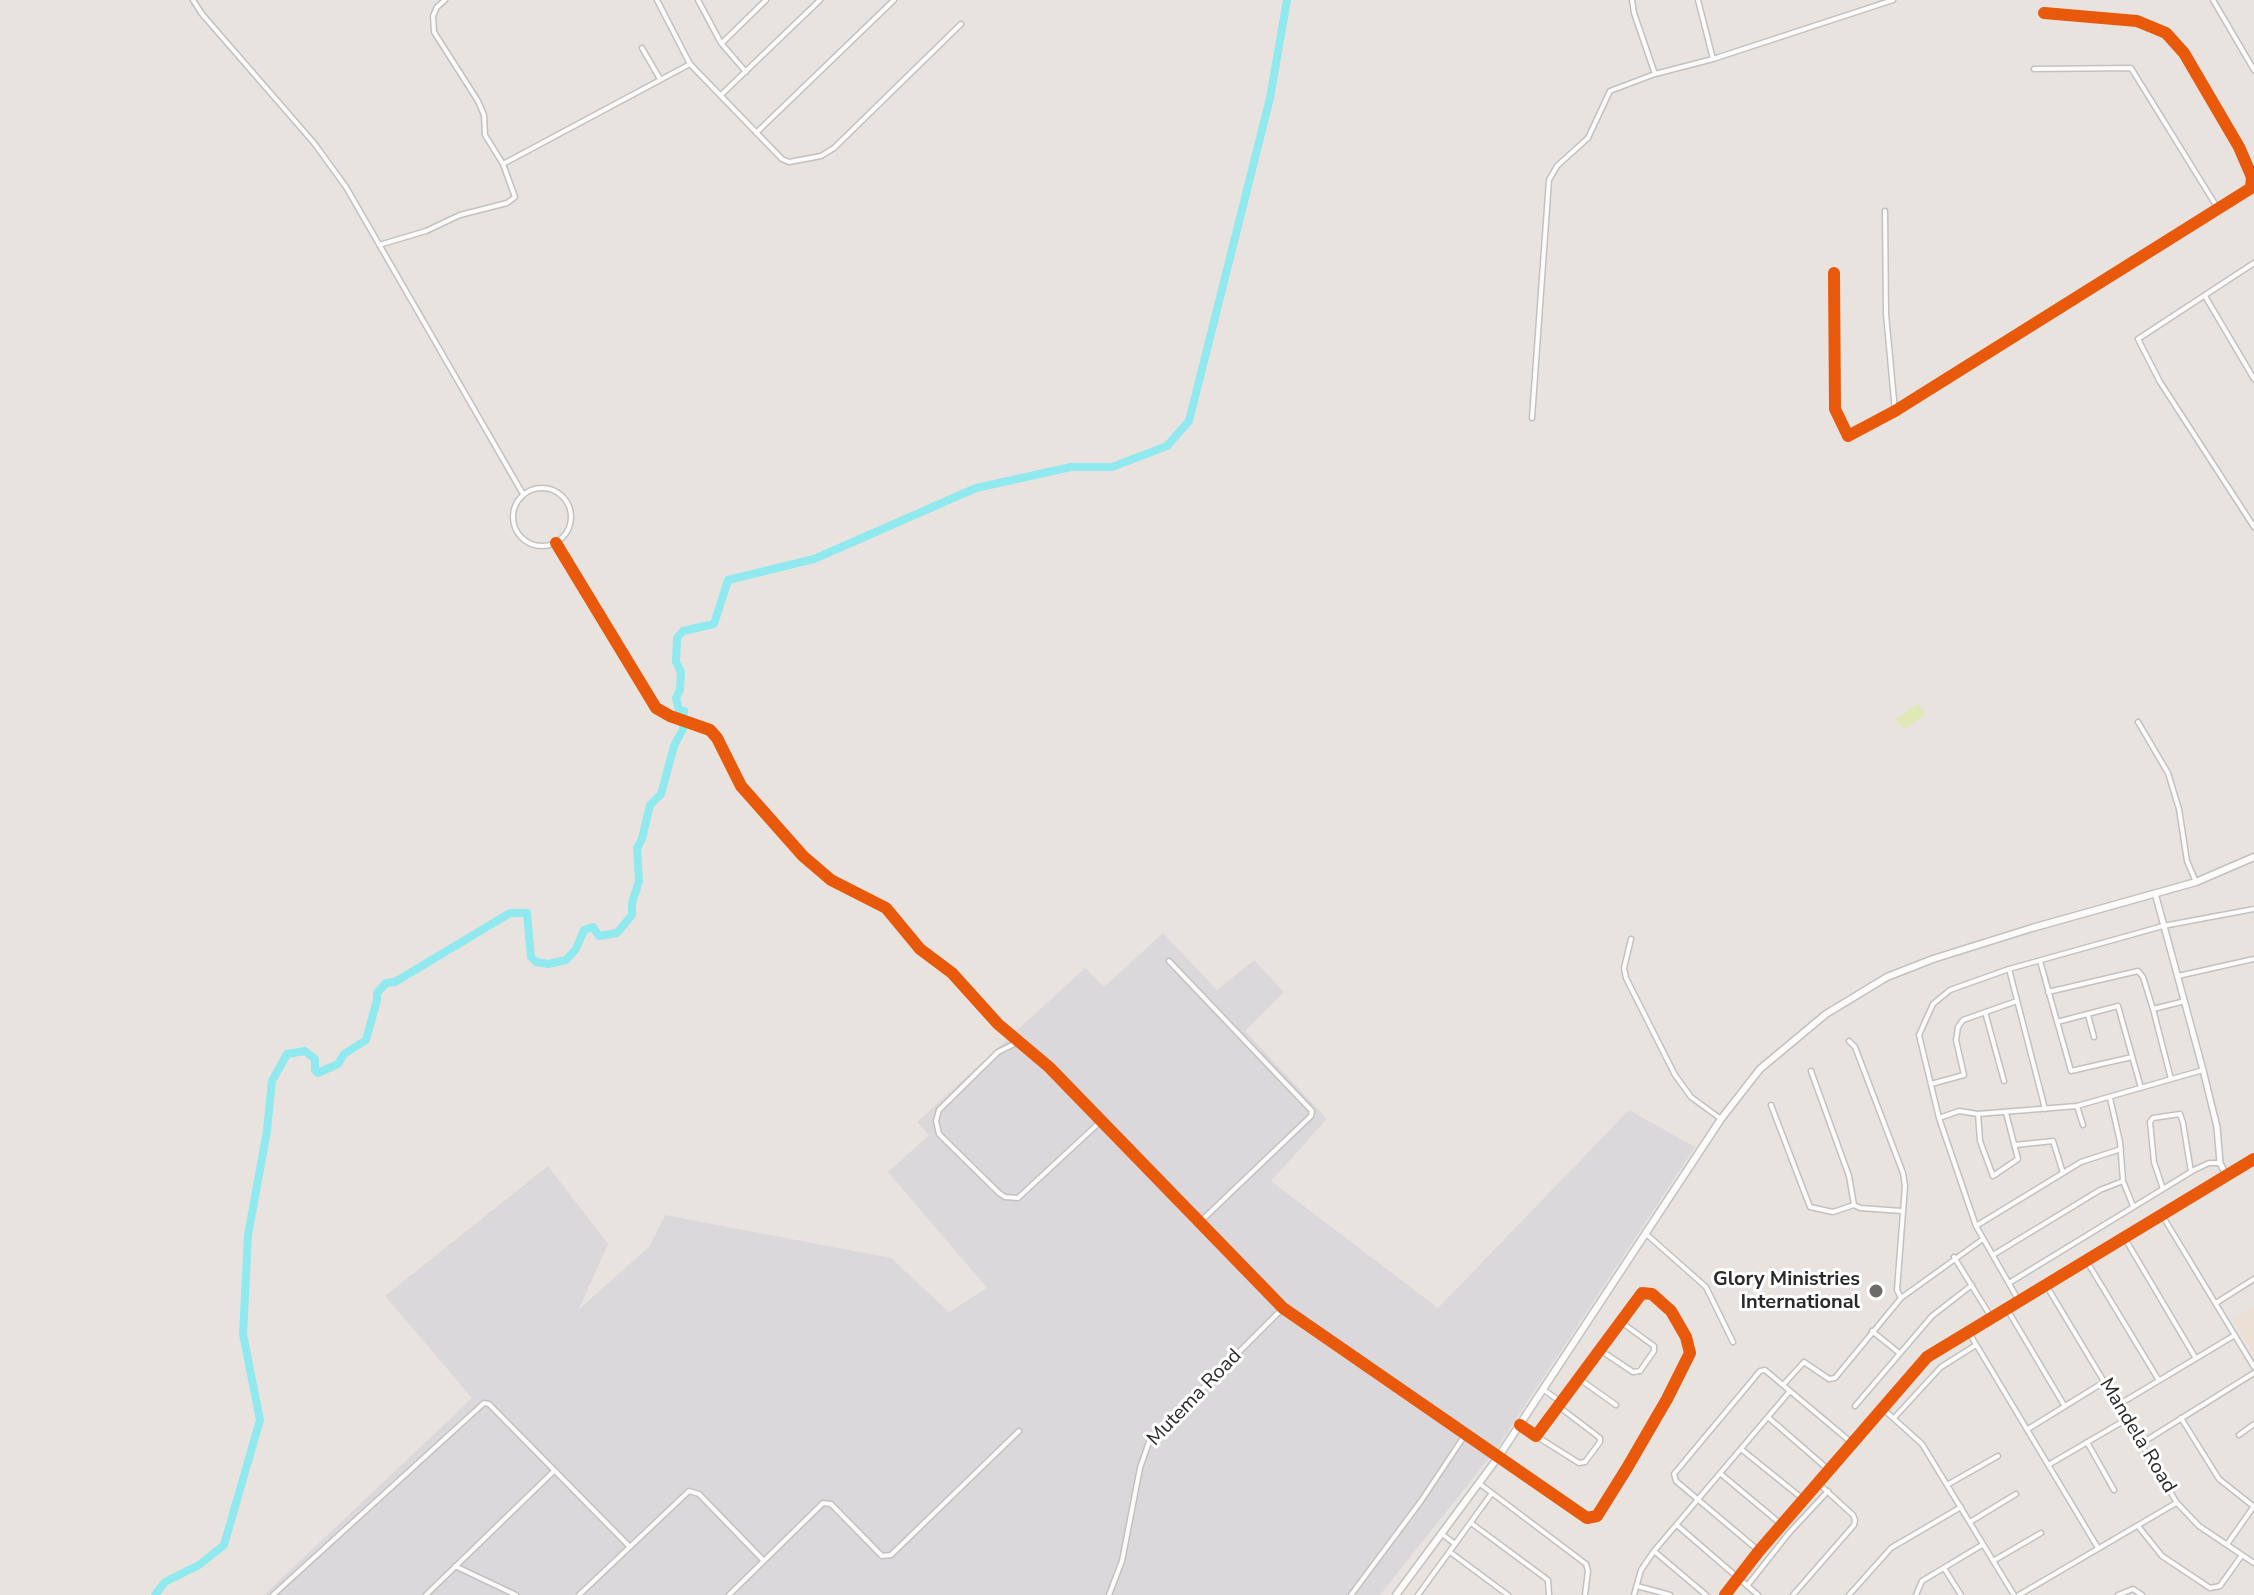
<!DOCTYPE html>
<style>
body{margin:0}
canvas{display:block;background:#e9e3df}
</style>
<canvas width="2254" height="1595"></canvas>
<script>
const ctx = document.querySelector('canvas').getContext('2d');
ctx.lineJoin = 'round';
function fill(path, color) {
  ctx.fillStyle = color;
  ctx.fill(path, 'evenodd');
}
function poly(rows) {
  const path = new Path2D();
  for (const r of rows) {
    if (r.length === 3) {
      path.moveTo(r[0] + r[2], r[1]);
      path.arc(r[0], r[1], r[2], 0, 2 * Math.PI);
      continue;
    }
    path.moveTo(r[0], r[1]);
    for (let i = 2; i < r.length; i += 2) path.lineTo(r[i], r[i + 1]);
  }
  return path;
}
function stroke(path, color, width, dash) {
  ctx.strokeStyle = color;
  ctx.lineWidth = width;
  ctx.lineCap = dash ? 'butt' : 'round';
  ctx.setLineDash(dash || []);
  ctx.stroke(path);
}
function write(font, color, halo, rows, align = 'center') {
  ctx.font = font + ' "Nunito Sans",sans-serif';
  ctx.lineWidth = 6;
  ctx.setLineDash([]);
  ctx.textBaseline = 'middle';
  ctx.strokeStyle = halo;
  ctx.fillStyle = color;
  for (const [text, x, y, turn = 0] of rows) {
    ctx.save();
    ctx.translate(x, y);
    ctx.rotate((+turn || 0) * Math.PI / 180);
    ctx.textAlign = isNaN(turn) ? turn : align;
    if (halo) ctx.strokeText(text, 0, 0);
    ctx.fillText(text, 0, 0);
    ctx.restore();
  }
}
fill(poly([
 [1163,933,1217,990,1254,960,1284,992,1245,1031,1327,1119,1271,1181,1438,1308,1629,1110,1695,1147,1497,1448,1380,1595,264,1595,472,1398,385,1296,548,1166,608,1244,579,1309,649,1247,665,1215,891,1258,949,1312,987,1288,888,1172,929,1135,917,1122,1085,968,1104,987]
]), '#dbd8db');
fill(poly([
 [2254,1307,2254,1356,2233,1320]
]), '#ecdfd3');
fill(poly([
 [1918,704,1925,715,1903,729,1896,719]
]), '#e0e9b4');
stroke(poly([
 [155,1595,165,1582,199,1565,224,1545,260,1420,243,1334,248,1235,267,1131,272,1081,287,1054,305,1051,315,1059,315,1070,318,1073,338,1064,344,1054,366,1040,377,1000,377,993,386,983,395,982,510,913,527,913,531,957,536,962,548,964,566,960,576,949,584,930,593,927,599,936,617,933,632,915,632,903,639,881,637,848,642,839,650,805,661,794,674,746,683,729,684,711,679,710,676,698,680,689,681,672,676,662,677,638,683,631,714,624,728,580,814,559,976,488,1071,467,1112,467,1167,446,1189,421,1270,98,1287,0]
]), '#8fe9ee', 8);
const minor = poly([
 [193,0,202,14,314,143,346,187,523,494],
 [657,0,690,64,782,159,789,162,821,156,834,148,961,24],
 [698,0,721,43,746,72],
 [1632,0,1634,13,1655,74],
 [1698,0,1713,59],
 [2213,0,2254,70],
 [722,43,766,0],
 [642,48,660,79],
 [2034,69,2131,68,2217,207],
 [721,95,820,0],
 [756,133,894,0],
 [503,164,690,64],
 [1885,211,1886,314,1895,411],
 [379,245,426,231,460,215,507,203,515,197,503,164,485,135,484,115,478,101,434,32,433,16,437,7,445,0],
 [2254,263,2138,339,2160,382,2254,527],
 [1834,273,1835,409,1848,436,1895,411,2251,188,2252,177,2239,147,2184,53,2166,33,2137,21,2044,13],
 [2205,296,2254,379],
 [1532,418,1549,180,1557,166,1588,138,1610,91,1655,74,1713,59,1893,0],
 [542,517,29],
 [556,543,656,708,670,716,710,730,717,738,741,786,803,856,831,880,886,908,920,949,952,973,998,1024,1049,1067,1283,1308,1587,1518,1597,1516,1627,1468,1667,1399,1690,1353,1686,1337,1671,1311,1652,1294,1642,1293,1536,1436,1520,1425],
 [2138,722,2168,773,2179,809,2187,861,2196,882],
 [1631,939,1624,968,1626,978,1675,1075,1691,1097,1721,1119],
 [1169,961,1312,1111,1311,1116,1200,1222],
 [2040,961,2071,1071,2132,1057],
 [2009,969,2045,1109],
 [2178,976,2254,959],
 [2048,992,2138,971,2143,977,2153,1009,2171,1079],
 [2153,1009,2185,1001],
 [1985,1012,2004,1081],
 [2088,1015,2094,1037],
 [2057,1022,2118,1006,2141,1088],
 [1020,1041,998,1052,939,1110,936,1121,939,1134,999,1193,1005,1197,1018,1198,1100,1122],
 [1849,1041,1855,1047,1903,1173,1905,1186,1897,1290,1901,1298],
 [1811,1071,1849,1176,1854,1205,1860,1208,1902,1211],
 [1931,1084,1964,1075,1956,1040,1958,1027,1963,1020,2017,1001],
 [2110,1098,2120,1142,2123,1181,2133,1206],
 [1771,1105,1810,1207,1833,1212,1854,1205],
 [2077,1106,2083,1125],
 [1978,1114,1980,1141,1993,1176,2018,1159,2006,1113],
 [1939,1118,1959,1111,1978,1114,2077,1106,2203,1070],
 [2015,1145,2053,1141,2063,1173],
 [2163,1189,2154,1162,2150,1122,2153,1118,2180,1114,2183,1123,2191,1172],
 [2162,1215,2254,1367],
 [1976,1226,2081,1162,2121,1149],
 [1645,1233,1706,1287,1733,1342],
 [2124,1237,2195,1357],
 [1993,1255,2100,1190,2123,1181],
 [1954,1257,1991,1317],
 [2086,1260,2158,1379],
 [2009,1283,2194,1170,2209,1163,2220,1163],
 [2046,1285,2177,1503,2199,1526,2254,1563],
 [2019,1301,1976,1226,1939,1118,1919,1035,1933,1004,1950,990,2009,969,2163,926,2254,909],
 [2216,1303,2254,1279],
 [2007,1309,2064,1405],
 [1872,1331,1898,1352],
 [1968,1331,2098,1548],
 [1600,1350,1633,1372,1640,1371,1654,1351,1654,1346,1621,1322],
 [1578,1378,1616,1405],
 [1783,1385,1804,1362,1829,1379,1835,1378,1901,1298,1983,1239],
 [1544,1390,1561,1402],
 [2118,1405,2235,1335],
 [1855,1406,1932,1316,1972,1285],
 [1882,1408,1922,1444,2014,1595],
 [1769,1418,1830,1471],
 [1894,1418,1941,1367,1976,1345],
 [2181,1418,2219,1479,2253,1506],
 [2028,1429,2104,1382],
 [2239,1435,2254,1424],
 [1536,1436,1579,1463,1585,1462,1600,1442,1600,1438,1558,1406],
 [2087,1442,2114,1490],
 [2142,1443,2254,1373],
 [1741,1449,1803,1499],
 [2050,1464,2127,1419],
 [1721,1474,1782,1525],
 [1947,1485,1998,1456],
 [1492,1493,1586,1564,1588,1571,1585,1595],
 [1970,1522,2016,1494],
 [1471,1523,1548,1580,1549,1595],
 [1678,1526,1758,1595],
 [2138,1526,2162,1556,2210,1588,2220,1586,2242,1555],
 [1442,1534,1455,1544],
 [2228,1543,2254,1506],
 [1654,1551,1706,1595],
 [1759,1551,1676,1481,1674,1474,1760,1371,1765,1370,1852,1443],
 [1450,1552,1508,1595],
 [1993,1561,2041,1533],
 [455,1566,516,1595],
 [1944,1568,1961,1595],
 [1637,1586,1670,1595],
 [1747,1586,1789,1533,1828,1491],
 [273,1595,484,1403,489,1404,629,1546],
 [426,1595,554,1471],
 [579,1595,689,1491,699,1494,763,1560],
 [729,1595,823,1503,831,1504,882,1556,891,1555,1019,1431],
 [1109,1595,1122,1561,1140,1468,1149,1442,1283,1308],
 [1351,1595,1421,1501,1465,1435],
 [1418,1595,1492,1493,1480,1484],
 [1634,1595,1641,1570,1654,1551,1790,1391],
 [1793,1595,1854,1525,1855,1520,1853,1515,1819,1484],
 [1849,1595,1891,1548,1961,1507],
 [1916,1595,1922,1581,1982,1545],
 [2019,1595,2176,1503],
 [2118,1595,2133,1589,2142,1595]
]);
const tertiary = poly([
 [2155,893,2203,1070,2217,1127,2220,1163,2226,1175],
 [1725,1595,1759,1551,1927,1357,2254,1159]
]);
const secondary = poly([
 [1396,1595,1499,1456,1721,1119,1760,1069,1826,1014,1887,977,1933,959,2032,928,2196,882,2254,857]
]);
stroke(minor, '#c2c1c1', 7);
stroke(tertiary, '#c2c1c1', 8);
stroke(secondary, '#c2c1c1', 9);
stroke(minor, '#fcfbfa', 4);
stroke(tertiary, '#fcfbfa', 5);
stroke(secondary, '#fcfbfa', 6);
stroke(poly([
 [1834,273,1835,409,1848,436,1895,411,2251,188,2252,177,2239,147,2184,53,2166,33,2137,21,2044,13],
 [556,543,656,708,670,716,710,730,717,738,741,786,803,856,831,880,886,908,920,949,952,973,998,1024,1049,1067,1283,1308,1587,1518,1597,1516,1627,1468,1667,1399,1690,1353,1686,1337,1671,1311,1652,1294,1642,1293,1536,1436,1520,1425],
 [1725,1595,1759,1551,1927,1357,2254,1159]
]), '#e8590c', 12);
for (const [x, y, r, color] of [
 [1876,1291,8,"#6d6b69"]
]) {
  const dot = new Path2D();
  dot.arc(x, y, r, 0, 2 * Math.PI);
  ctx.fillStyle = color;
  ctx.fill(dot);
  stroke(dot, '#fff', 3);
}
write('bold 20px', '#2a2a2a', '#fff', [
 ["Glory Ministries",1860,1280],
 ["International",1860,1303]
], 'right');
write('20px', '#2a2a2a', '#fff', [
 ["Mutema Road",1195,1398,-46],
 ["Mandela Road",2137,1436,59]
]);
</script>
